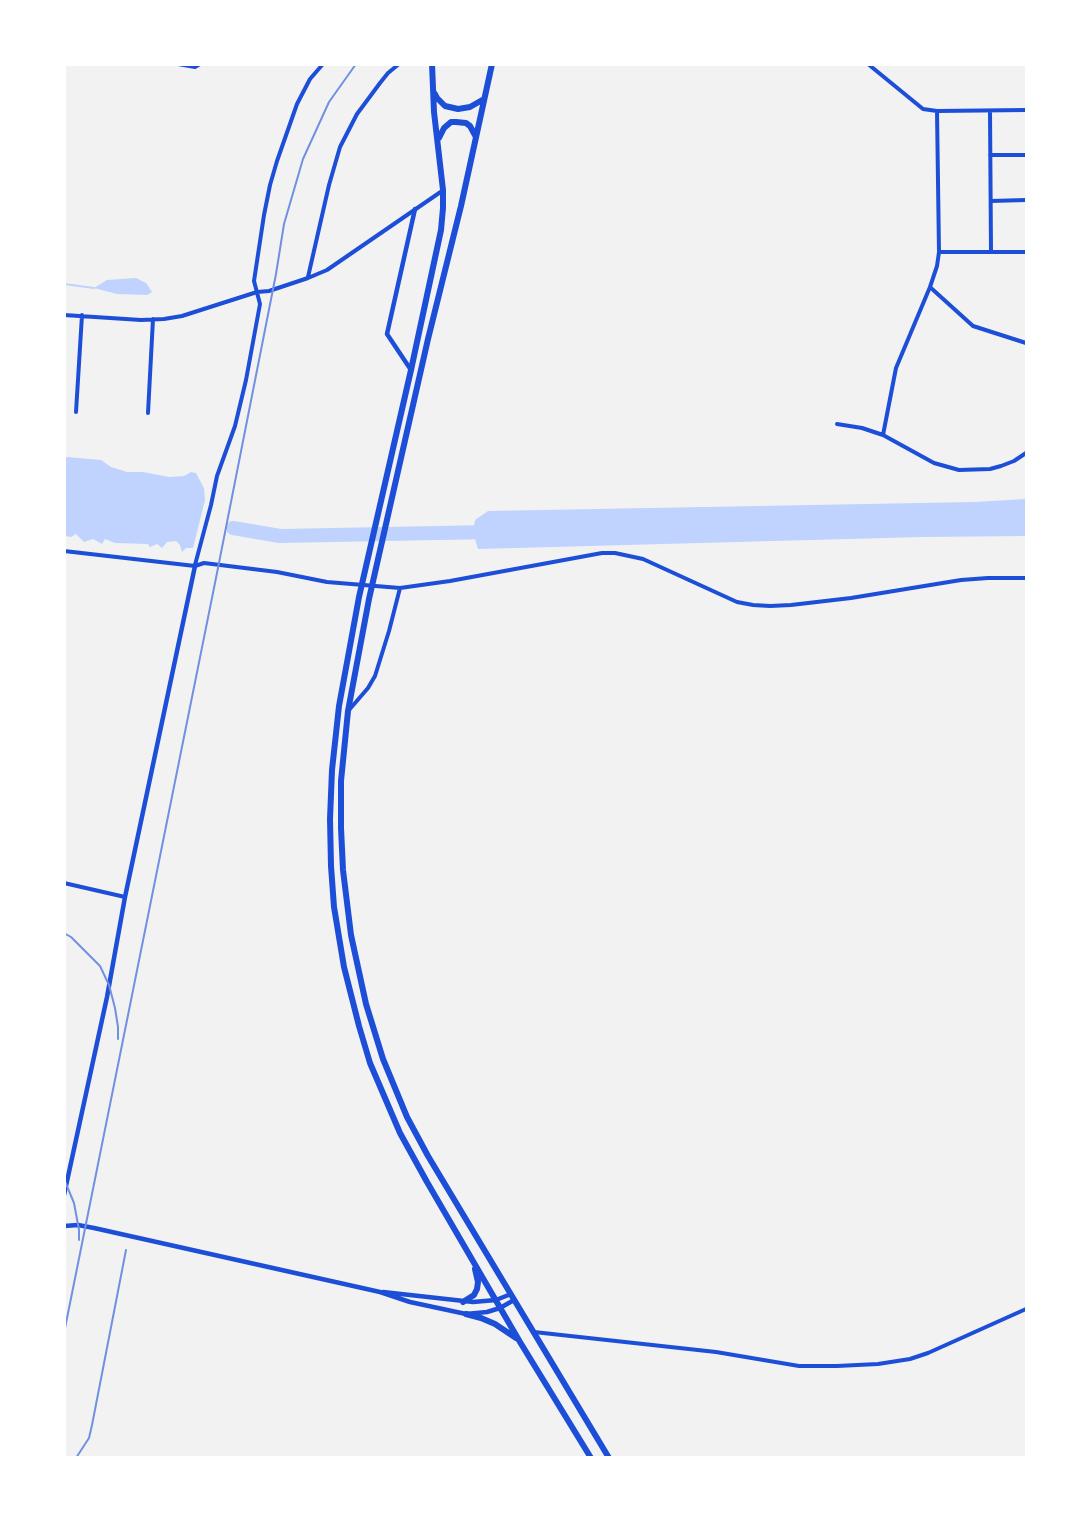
<!DOCTYPE html>
<style>
body{margin:0}
#map{position:relative;width:1091px;height:1522px;overflow:hidden;background:#f2f2f2;font-family:"PT Sans Narrow",sans-serif}
canvas{display:block}
.frame{position:absolute;inset:0;border:66px solid #fff;pointer-events:none}
</style>
<div id="map">
<canvas width="1091" height="1522"></canvas>
<div class="frame"></div>
</div>
<script>
const ctx = document.querySelector('canvas').getContext('2d');
ctx.lineJoin = 'round';
function fill(path, color) {
  ctx.fillStyle = color;
  ctx.fill(path, 'evenodd');
}
function poly(rows) {
  const path = new Path2D();
  for (const r of rows) {
    path.moveTo(r[0], r[1]);
    for (let i = 2; i < r.length; i += 2) path.lineTo(r[i], r[i + 1]);
  }
  return path;
}
function stroke(path, color, width, dash) {
  ctx.strokeStyle = color;
  ctx.lineWidth = width;
  ctx.lineCap = dash ? 'butt' : 'round';
  ctx.setLineDash(dash || []);
  ctx.stroke(path);
}
fill(poly([
 [136,278,146,283,152,292,147,295,117,294,94,288,107,280],
 [68,457,101,460,111,467,127,472,143,472,169,477,184,476,191,472,196,473,204,488,205,500,193,548,186,548,182,552,180,545,176,541,167,542,162,548,157,544,150,547,148,544,115,543,105,539,102,544,93,539,84,542,76,534,71,537,65,536,64,458],
 [1026,499,1026,536,922,537,478,549,473,532,475,520,488,511,974,502]
]), '#bfd3fe');
stroke(poly([
 [64,284,94,288]
]), '#bfd3fe', 2);
stroke(poly([
 [233,528,280,536,491,532]
]), '#bfd3fe', 14);
stroke(poly([
 [178,64,195,67,200,64],
 [868,64,923,109,937,111,1026,110],
 [990,111,991,251],
 [990,155,1026,155],
 [991,201,1026,200],
 [939,252,1026,252],
 [308,277,329,185,340,147,357,114,380,83,388,73,399,64],
 [931,288,973,326,1026,343],
 [64,315,141,320,164,319,182,316,257,292,269,291,308,278,327,270,442,191],
 [76,412,82,315],
 [148,413,153,319],
 [837,424,862,428,883,435,934,463,959,470,990,469,1001,466,1014,461,1026,453],
 [883,435,896,368,930,287,937,266,939,252,937,111],
 [64,551,195,566,204,563,277,572,327,582,400,588,450,581,602,553,615,553,643,559,737,602,753,605,770,606,791,605,851,598,961,580,988,578,1026,578],
 [195,565,211,505,217,476,235,426,246,380,260,304,254,281,264,215,270,185,277,161,297,104,310,79,323,64],
 [349,710,368,688,375,676,389,631,400,588],
 [64,883,125,897],
 [534,1332,716,1352,799,1366,837,1366,878,1364,910,1359,928,1353,1026,1309]
]), '#1d4ed8', 4);
stroke(poly([
 [411,370,387,334,415,209],
 [64,1195,107,997,125,897,195,566],
 [64,1226,78,1225,94,1228,380,1292,410,1302,466,1314,487,1312,500,1308,514,1300],
 [383,1292,473,1302,496,1300,511,1294]
]), '#1d4ed8', 4.5);
stroke(poly([
 [432,64,434,112,443,190,443,208,441,230,411,370,359,597,339,706,332,770,330,819,331,866,334,907,344,967,359,1026,370,1063,400,1133,427,1182,520,1342,591,1458],
 [492,64,461,206,428,339,369,599,348,711,341,781,341,828,343,870,351,935,366,1004,383,1059,407,1117,428,1156,609,1458],
 [435,94,437,98,445,106,458,109,470,107,484,99],
 [439,138,444,128,451,122,456,122,466,123,470,126,476,137],
 [463,1302,474,1295,477,1289,478,1282,475,1269],
 [466,1314,481,1318,495,1324,516,1338]
]), '#1d4ed8', 6);
stroke(poly([
 [64,933,71,937,100,966,109,985,115,1008,118,1027,118,1039],
 [64,1179,74,1203,79,1230,79,1240],
 [64,1333,217,573,276,274,284,224,303,159,329,102,356,64],
 [76,1458,89,1438,92,1425,126,1250]
]), '#7290e2', 2);
</script>
